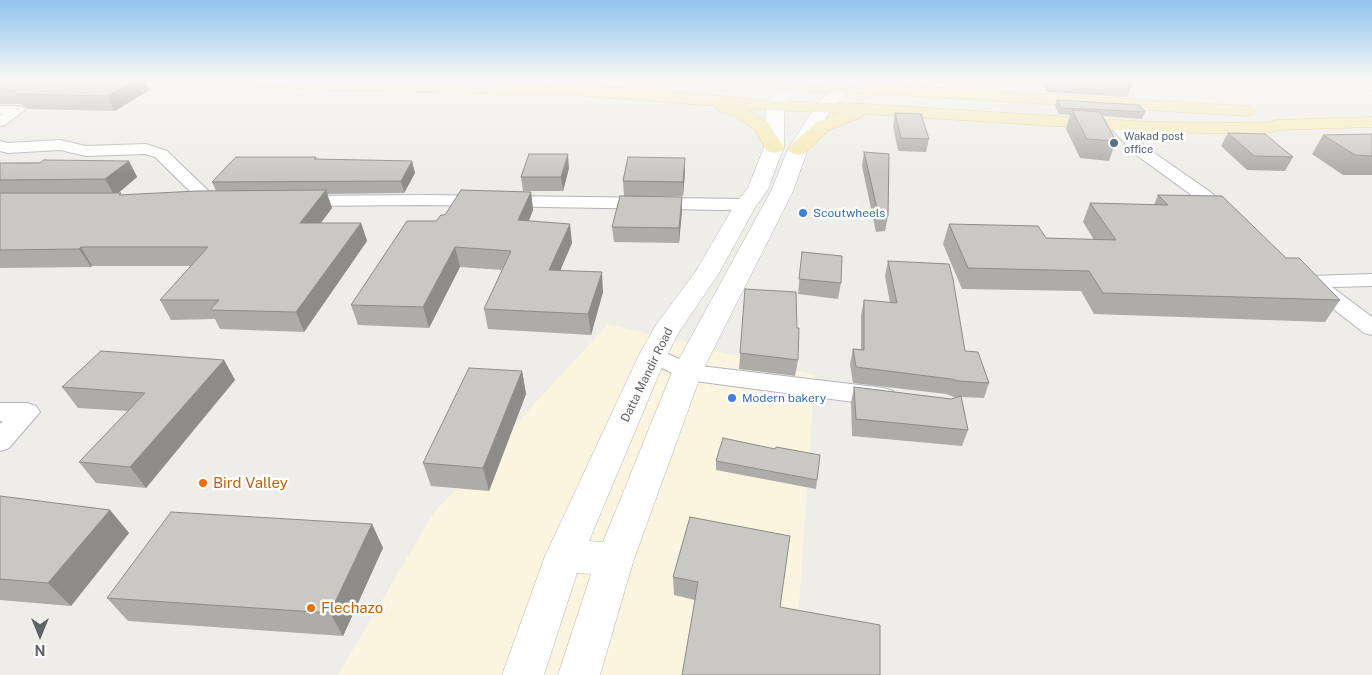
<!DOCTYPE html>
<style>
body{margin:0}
#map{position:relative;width:1372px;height:675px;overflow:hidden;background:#efede7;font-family:"Public Sans",sans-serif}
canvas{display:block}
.north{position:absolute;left:15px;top:610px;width:50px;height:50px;-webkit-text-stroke:4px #fff;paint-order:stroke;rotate:180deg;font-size:14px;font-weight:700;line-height:20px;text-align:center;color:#5e6165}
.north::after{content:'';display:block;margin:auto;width:18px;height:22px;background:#5e6165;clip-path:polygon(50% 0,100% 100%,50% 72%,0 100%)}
</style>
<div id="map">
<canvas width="1372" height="675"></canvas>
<div class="north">N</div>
</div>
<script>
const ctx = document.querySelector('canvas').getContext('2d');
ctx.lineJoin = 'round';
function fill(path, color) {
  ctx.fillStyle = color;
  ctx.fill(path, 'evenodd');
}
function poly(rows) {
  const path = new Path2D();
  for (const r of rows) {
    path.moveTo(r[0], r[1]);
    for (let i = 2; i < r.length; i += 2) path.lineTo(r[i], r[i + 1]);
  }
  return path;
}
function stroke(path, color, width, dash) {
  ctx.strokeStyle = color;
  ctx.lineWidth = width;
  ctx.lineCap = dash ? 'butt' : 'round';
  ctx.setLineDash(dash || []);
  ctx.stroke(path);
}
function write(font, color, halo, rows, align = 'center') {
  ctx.font = font + ' "Public Sans",sans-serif';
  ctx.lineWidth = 5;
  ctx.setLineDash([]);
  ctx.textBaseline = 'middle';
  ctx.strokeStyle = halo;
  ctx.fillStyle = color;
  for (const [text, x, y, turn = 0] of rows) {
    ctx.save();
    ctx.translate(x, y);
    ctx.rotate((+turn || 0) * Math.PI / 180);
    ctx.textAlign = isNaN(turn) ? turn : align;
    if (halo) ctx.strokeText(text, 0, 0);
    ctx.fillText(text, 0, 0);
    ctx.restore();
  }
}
fill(poly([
 [608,324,815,375,794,675,338,675,433,514]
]), '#fbf4df');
fill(poly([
 [886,80,993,80,995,85,886,81]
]), '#e1ded8');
const street = poly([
 [812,80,829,80,827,83,813,88,788,92,781,88,783,85,812,80],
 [846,80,860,80,848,92,838,92,836,89,846,80],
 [0,106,18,106,23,107,25,110,5,125,0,126,0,115,2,114,0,114,0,106],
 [1116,122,1121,123,1147,148,1209,191,1233,211,1236,215,1233,219,1227,220,1221,219,1197,199,1135,154,1109,126,1111,123,1116,122],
 [60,140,86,146,146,144,167,151,220,202,217,206,211,207,205,206,155,157,145,154,86,156,60,150,8,153,0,151,0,141,8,143,60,140],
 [424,195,746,199,752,200,755,204,752,208,746,209,724,210,424,205,300,206,294,205,291,201,294,197,300,196,424,195],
 [1372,274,1372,286,1332,287,1372,317,1372,335,1364,333,1308,289,1302,282,1305,278,1312,276,1372,274],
 [653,347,692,365,884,388,893,391,896,397,893,403,884,406,687,380,645,360,641,355,645,350,653,347],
 [0,403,27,403,36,406,40,412,9,448,0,451,0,424,3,421,0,421,0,403]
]);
const secondary = poly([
 [788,83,794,85,796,88,784,106,784,147,768,189,756,206,719,273,679,332,667,355,589,541,603,542,672,372,771,191,788,149,817,104,837,85,843,84,849,85,851,89,830,111,808,149,793,191,702,372,634,559,600,675,558,675,591,574,577,573,544,675,502,675,545,556,639,355,656,325,696,271,735,204,748,188,764,147,766,106,782,85,788,83]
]);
const primary = poly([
 [231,80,323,80,573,85,659,90,775,101,867,104,1150,122,1263,123,1277,120,1372,117,1372,127,1278,130,1264,134,1150,132,864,114,862,117,829,130,805,153,798,155,791,153,788,149,791,145,817,122,839,113,748,109,768,123,784,147,781,151,774,153,767,151,755,130,735,116,718,111,716,106,573,95,350,91,239,85,233,83,231,80],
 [785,83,880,84,1246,106,1252,107,1255,111,1252,115,1246,116,880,94,779,91,777,88,779,85,785,83]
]);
stroke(street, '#b3b6ba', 2);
stroke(secondary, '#b3b5b9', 1);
stroke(primary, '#e3bf6b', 1);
fill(street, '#fff');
fill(secondary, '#fff');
fill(primary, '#f7eab3');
fill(poly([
 [0,80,144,80,149,90,115,111,27,109,23,105,18,104,0,104],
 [1042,80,1133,80,1127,97,1048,92],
 [1057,100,1145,112,1142,119,1103,116,1116,141,1109,161,1080,158,1066,129,1070,115,1059,114,1055,106],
 [895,113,929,139,926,152,898,151,893,126],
 [1228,133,1293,157,1285,171,1247,170,1221,146],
 [1372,134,1372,175,1343,175,1312,154,1323,135],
 [864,152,888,216,885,231,876,232,862,166],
 [316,157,317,159,412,161,415,173,404,193,327,194,332,208,321,223,361,223,367,241,304,332,220,329,215,319,171,320,160,300,192,266,92,266,91,267,0,268,0,163,129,161,137,177,118,193,122,195,216,191,212,182],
 [569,168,563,191,523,191,521,177],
 [685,172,683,196,624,196,623,181],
 [531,192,533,210,529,221,572,243,560,270,603,292,591,335,488,329,484,309,502,270,460,267,429,328,358,325,351,305,436,221,445,215],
 [1158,195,1286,258,1340,300,1325,322,1094,314,1081,291,962,289,943,244,949,224,1046,238,1094,240,1083,222,1090,203,1154,205],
 [682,197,682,211,679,243,614,242,612,227],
 [802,252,841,283,838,299,798,294],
 [888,261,965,351,989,383,984,398,961,397,968,430,962,446,852,436,851,403,854,387,951,399,959,397,954,397,946,394,853,383,850,364,853,349,861,349,861,315,864,300,890,303,885,276],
 [745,289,797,328,798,360,795,376,739,369],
 [224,360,235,380,146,488,96,483,79,462,128,411,78,408,62,387],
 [522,371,526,394,489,491,431,486,423,463],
 [716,461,817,480,816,489,716,470],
 [0,496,110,510,129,533,71,606,0,600],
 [690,517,780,607,695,600,674,595,673,577],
 [372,524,383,548,343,636,128,621,107,598]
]), '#aeaca8');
fill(poly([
 [135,80,144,80,149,90,115,111,108,96],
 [568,154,569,168,563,191,561,177],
 [685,158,685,172,683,196,683,182],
 [129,161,137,177,115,196,105,179],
 [412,161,415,173,404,193,401,181],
 [326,190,332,208,307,241,300,223],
 [531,192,533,210,521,239,518,220],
 [682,197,682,211,679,243,679,228],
 [361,223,367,241,304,332,296,312],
 [570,224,572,243,552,290,549,270],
 [81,247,92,266,91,267,79,249],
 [455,247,460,267,429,328,423,307],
 [602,272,603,292,591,335,588,314],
 [224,360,235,380,146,488,130,467],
 [522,371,526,394,489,491,483,468],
 [110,510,129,533,71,606,48,583],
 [372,524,383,548,343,636,330,613]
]), '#8d8c88');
const building = poly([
 [0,80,135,80,108,96,18,94,14,90,0,89,0,80],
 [1057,100,1139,105,1145,112,1088,109,1061,108,1057,100],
 [1072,110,1100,112,1116,141,1087,139,1072,110],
 [895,113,921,114,929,139,901,138,895,113],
 [1228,133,1265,134,1293,157,1254,156,1228,133],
 [1372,134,1372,156,1355,155,1323,135,1372,134],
 [864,152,889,154,888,216,879,217,864,152],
 [529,154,568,154,561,177,521,177,529,154],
 [236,157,316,157,314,159,412,161,401,181,212,182,236,157],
 [628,157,685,158,683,182,623,181,628,157],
 [44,160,129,161,105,179,0,180,0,163,40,163,44,160],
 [326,190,300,223,361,223,296,312,210,310,219,300,160,300,208,247,81,247,79,249,0,250,0,193,121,193,119,195,197,191,326,190],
 [461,190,531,192,518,220,570,224,549,270,602,272,588,314,484,309,511,251,455,247,423,307,351,305,407,221,436,221,441,215,445,215,461,190],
 [1158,195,1222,196,1286,258,1299,258,1340,300,1103,293,1089,271,968,268,949,224,1038,226,1046,238,1116,240,1090,203,1168,205,1158,195],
 [620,196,682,197,679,228,612,227,620,196],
 [802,252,842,256,841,283,799,279,802,252],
 [888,261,949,264,953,279,965,351,978,352,989,383,959,381,951,379,856,367,853,349,864,350,864,300,897,303,888,261],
 [745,289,796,292,797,328,799,328,798,360,740,353,745,289],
 [101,351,224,360,130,467,79,462,145,393,62,387,101,351],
 [469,368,522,371,483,468,423,463,469,368],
 [854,387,951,399,961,396,968,430,856,419,854,387],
 [723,438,775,449,776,447,820,455,817,480,716,461,723,438],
 [0,496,110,510,48,583,0,579,0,496],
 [171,512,372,524,330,613,107,598,171,512],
 [690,517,790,536,780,607,880,625,880,675,682,675,698,582,673,577,690,517]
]);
fill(building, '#cac8c3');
stroke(building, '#8d8c88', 1);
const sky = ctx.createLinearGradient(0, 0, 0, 174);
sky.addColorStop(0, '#91c3ee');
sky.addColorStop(0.46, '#f8f7f4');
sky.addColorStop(1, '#f8f7f400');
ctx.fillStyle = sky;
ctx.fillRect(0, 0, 1372, 174);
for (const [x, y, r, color] of [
 [1114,143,5,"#5c6f8a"],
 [803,213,5,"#3f7fe0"],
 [732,398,5,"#3f7fe0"],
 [203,483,5,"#e8710a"],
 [311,608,5,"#e8710a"]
]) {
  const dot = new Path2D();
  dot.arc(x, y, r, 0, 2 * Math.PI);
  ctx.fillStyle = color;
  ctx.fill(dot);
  stroke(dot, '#fff', 2);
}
write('11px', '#4e5e75', '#fff', [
 ["Wakad post",1124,137],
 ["office",1124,150]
], 'left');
write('12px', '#366cbe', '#fff', [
 ["Scoutwheels",813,213],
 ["Modern bakery",742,398]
], 'left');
write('12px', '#5e6165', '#fff', [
 ["Datta Mandir Road",647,375,-64]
]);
write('15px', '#c56008', '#fff', [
 ["Bird Valley",213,483],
 ["Flechazo",321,608]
], 'left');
</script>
